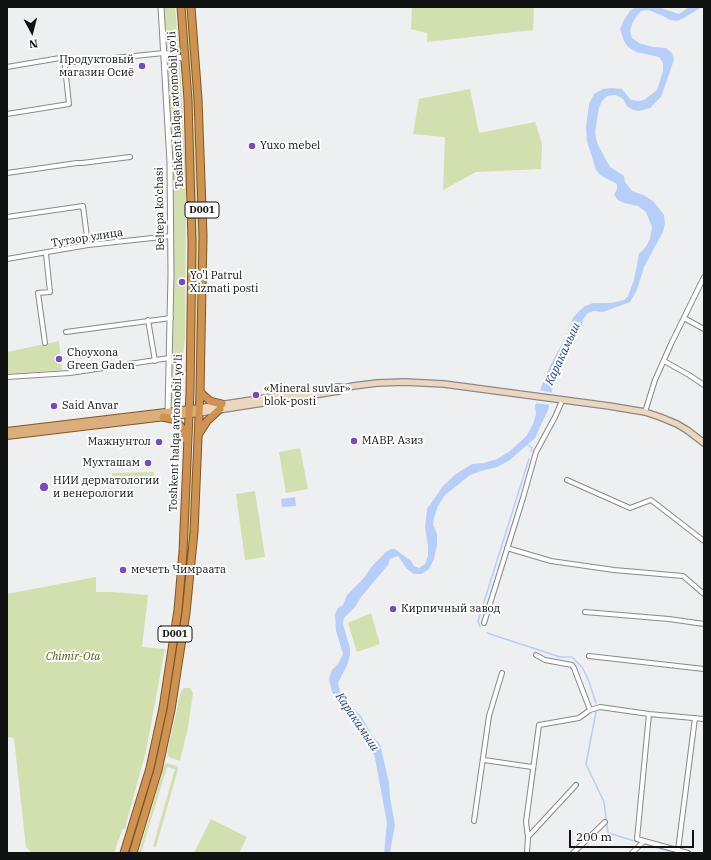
<!DOCTYPE html>
<meta charset="utf-8">
<style>
body{margin:0}
#map{position:relative;width:711px;height:860px;overflow:hidden;background:#eeeff0;font-family:"IBM Plex Serif",serif}
canvas{display:block}
.frame{position:absolute;inset:0;border:8px solid #111212;pointer-events:none}
.north{position:absolute;left:12px;top:12px;width:40px;height:40px;-webkit-text-stroke:3px #fff;paint-order:stroke;rotate:173deg;font-size:11px;font-weight:700;line-height:16px;text-align:center;color:#111212}
.north::after{content:'';display:block;margin:auto;width:14px;height:18px;background:#111212;clip-path:polygon(50% 0,100% 100%,50% 72%,0 100%)}
.scale{position:absolute;left:569px;top:830px;width:125px;height:18px;box-sizing:border-box;border:2px solid #111212;border-top:0;padding-left:5px;font-size:12px;line-height:14px;white-space:nowrap;color:#111212;-webkit-text-stroke:3px #fff;paint-order:stroke}
</style>
<div id="map">
<canvas width="711" height="860"></canvas>
<div class="frame"></div>
<div class="north">N</div>
<div class="scale">200 m</div>
</div>
<script>
const ctx = document.querySelector('canvas').getContext('2d');
ctx.lineJoin = 'round';
function fill(path, color) {
  ctx.fillStyle = color;
  ctx.fill(path, 'evenodd');
}
function poly(rows) {
  const path = new Path2D();
  for (const r of rows) {
    path.moveTo(r[0], r[1]);
    for (let i = 2; i < r.length; i += 2) path.lineTo(r[i], r[i + 1]);
  }
  return path;
}
function stroke(path, color, width, dash) {
  ctx.strokeStyle = color;
  ctx.lineWidth = width;
  ctx.lineCap = dash ? 'butt' : 'round';
  ctx.setLineDash(dash || []);
  ctx.stroke(path);
}
function write(font, color, halo, rows, align = 'center') {
  ctx.font = font + ' "IBM Plex Serif",serif';
  ctx.lineWidth = 4;
  ctx.setLineDash([]);
  ctx.textBaseline = 'middle';
  ctx.strokeStyle = halo;
  ctx.fillStyle = color;
  for (const [text, x, y, turn = 0] of rows) {
    ctx.save();
    ctx.translate(x, y);
    ctx.rotate((+turn || 0) * Math.PI / 180);
    ctx.textAlign = isNaN(turn) ? turn : align;
    if (halo) ctx.strokeText(text, 0, 0);
    ctx.fillText(text, 0, 0);
    ctx.restore();
  }
}
fill(poly([
 [164,7,175,7,179,54,173,50,167,49],
 [185,7,188,7,195,116,193,116],
 [412,7,534,7,533,30,427,42,427,33,411,29],
 [167,60,180,63,186,181,185,339,182,363,182,397,179,403,174,407,171,404,173,341,174,245,173,181],
 [470,89,479,133,535,122,542,144,541,169,476,172,443,190,445,137,413,134,419,99],
 [193,128,196,128,199,243,197,360,195,404,196,243],
 [59,341,62,370,7,374,7,352],
 [192,429,192,503,187,585,168,714,157,762,154,762,165,714,173,665,184,584],
 [300,448,308,489,286,493,279,452],
 [154,472,154,485,112,486,112,473],
 [255,491,265,557,245,560,236,494],
 [96,577,96,592,112,592,148,595,142,647,165,649,146,751,125,828,122,830,114,853,32,853,26,847,14,738,7,737,7,594],
 [371,613,380,644,357,652,348,623],
 [184,688,190,688,193,693,188,727,180,761,169,757,167,753,181,691],
 [165,763,177,766,178,769,156,847,153,846,175,769,167,767,141,853,139,853],
 [151,775,153,776,130,853,127,853],
 [211,819,247,837,239,853,194,853]
]), '#d2dfaf');
fill(poly([
 [636,7,658,7,679,14,689,7,702,7,682,19,677,21,670,20,661,15,648,10,641,11,636,17,632,24,630,31,632,38,639,43,653,47,666,48,672,53,674,60,661,97,650,108,639,111,633,110,627,106,623,99,616,95,607,96,602,101,599,108,595,132,596,138,598,145,610,167,624,176,625,182,632,191,643,195,653,201,664,215,665,223,663,232,644,267,637,290,630,302,603,312,594,311,588,313,583,319,582,325,558,368,555,377,548,410,535,438,510,460,497,467,481,471,470,475,445,495,438,506,434,518,433,525,437,533,437,545,434,559,429,569,422,574,414,574,407,569,398,556,390,559,388,565,361,597,355,607,344,618,343,624,350,648,350,654,348,663,338,683,340,691,345,700,361,716,373,737,380,744,389,783,390,797,395,825,390,853,384,853,387,823,375,758,371,747,362,736,354,722,342,709,332,692,329,679,332,670,338,664,343,654,336,631,335,614,338,608,343,605,347,595,363,579,373,565,386,552,391,549,395,549,411,561,414,566,419,568,425,564,428,556,428,546,425,527,427,509,443,486,456,474,472,464,484,463,497,459,510,451,520,442,527,435,533,424,536,414,535,406,543,382,552,362,568,333,573,318,578,312,585,306,593,303,611,303,624,300,628,296,634,280,639,254,645,248,650,239,652,227,646,212,638,206,624,203,618,200,614,195,617,189,617,184,600,175,596,170,587,141,586,128,589,104,594,94,603,89,611,88,622,89,631,100,638,101,644,100,657,90,663,71,663,63,659,57,636,52,628,47,624,41,620,29,624,20,630,11],
 [295,497,296,506,282,507,281,499]
]), '#b7cff8');
fill(poly([
 [538,390,554,393,552,405,534,403]
]), '#eeeff0');
stroke(poly([
 [528,445,532,448,531,451],
 [480,627,478,621,529,459],
 [487,633,560,657,572,657,582,667,588,679,596,703],
 [596,712,586,764,604,802,608,833,675,853]
]), '#b7cff8', 1.5);
const minor = poly([
 [7,67,60,58,74,62,164,53],
 [7,114,69,104,64,58],
 [7,173,77,163,82,163,130,157],
 [7,217,83,206,88,245],
 [7,259,88,245,171,236],
 [684,318,704,329],
 [148,320,155,361],
 [66,332,171,318],
 [45,343,38,293,50,292,46,254],
 [664,361,689,375,704,385],
 [7,377,70,373,169,358],
 [645,412,655,380,671,344,704,277],
 [567,480,630,508,651,500,704,541],
 [507,548,551,561,614,570,683,576,704,594],
 [585,612,669,619,704,624],
 [484,623,523,498,536,452,555,417,562,401],
 [536,655,545,660,572,665,574,668,590,710],
 [589,656,704,669],
 [649,714,637,839,688,853],
 [484,760,532,767],
 [474,821,489,716,502,673],
 [528,837,576,785],
 [678,850,695,718],
 [527,853,528,837,526,822,539,725,579,718,590,710,600,707,649,714,704,719],
 [573,853,605,822],
 [632,853,644,841]
]);
const tertiary = poly([
 [161,7,170,162,171,275,168,412],
 [164,53,185,59]
]);
const secondary = poly([
 [199,408,338,387,345,388],
 [199,413,339,391,345,388,353,386,377,383,405,382,444,384,609,406,645,412,660,417,677,424,687,430,704,443]
]);
const primary = poly([
 [7,431,199,408],
 [7,436,199,413]
]);
const trunk = poly([
 [200,392,210,401,222,404],
 [163,417,172,419,177,422,182,428,186,440],
 [198,435,207,421,220,409],
 [124,853,150,768,163,708,178,610,183,552,190,392,192,243,188,100,181,7],
 [133,853,158,770,171,710,186,613,194,532,200,392,203,236,198,99,191,7]
]);
stroke(minor, '#89898b', 6);
stroke(tertiary, '#89898b', 7);
stroke(secondary, '#89898b', 8);
stroke(primary, '#83541f', 8);
stroke(trunk, '#83541f', 9);
stroke(minor, '#fff', 4);
stroke(tertiary, '#fff', 5);
stroke(secondary, '#ecd6be', 5.5);
stroke(primary, '#daae7d', 6);
stroke(trunk, '#ce9352', 7);
for (const [x, y, r, color] of [
 [142,66,4,"#784ac3"],
 [252,146,4,"#784ac3"],
 [182,282,4,"#784ac3"],
 [59,359,4,"#784ac3"],
 [256,395,4,"#784ac3"],
 [54,406,4,"#784ac3"],
 [354,441,4,"#784ac3"],
 [159,442,4,"#784ac3"],
 [148,463,4,"#784ac3"],
 [44,487,5,"#784ac3"],
 [123,570,4,"#784ac3"],
 [393,609,4,"#784ac3"]
]) {
  const dot = new Path2D();
  dot.arc(x, y, r, 0, 2 * Math.PI);
  ctx.fillStyle = color;
  ctx.fill(dot);
  stroke(dot, '#fff', 1.5);
}
for (const [x, y, w] of [
 [202,210,34],
 [175,634,34]
]) {
  const box = new Path2D();
  box.roundRect(x - w / 2, y - 8, w, 16, 3);
  ctx.fillStyle = '#fff';
  ctx.fill(box);
  stroke(box, '#111212', 1);
}
write('bold 10px', '#111212', null, [
 ["D001",202,210],
 ["D001",175,634]
]);
write('11px', '#111212', '#fff', [
 ["Продуктовый",134,60,"right"],
 ["магазин Осиё",134,73,"right"],
 ["Yuxo mebel",260,146],
 ["Yo'l Patrul",190,276],
 ["Xizmati posti",190,289],
 ["Choyxona",67,353],
 ["Green Gaden",67,366],
 ["«Mineral suvlar»",264,389],
 ["blok-posti",264,402],
 ["Said Anvar",62,406],
 ["МАВР. Азиз",362,441],
 ["Мажнунтол",151,442,"right"],
 ["Мухташам",140,463,"right"],
 ["НИИ дерматологии",53,481],
 ["и венерологии",53,494],
 ["мечеть Чимраата",131,570],
 ["Кирпичный завод",401,609]
], 'left');
write('11px', '#111212', '#fff', [
 ["Toshkent halqa avtomobil yo'li",176,110,-93],
 ["Beltepa ko'chasi",160,209,-91],
 ["Тутзор улица",87,238,-9],
 ["Toshkent halqa avtomobil yo'li",176,433,-88]
]);
write('italic 11px', '#4d5d00', '#fff', [
 ["Chimir-Ota",73,657]
]);
write('italic 12px', '#214997', '#fff', [
 ["Каракамыш",563,354,-65],
 ["Каракамыш",357,722,56]
]);
</script>
